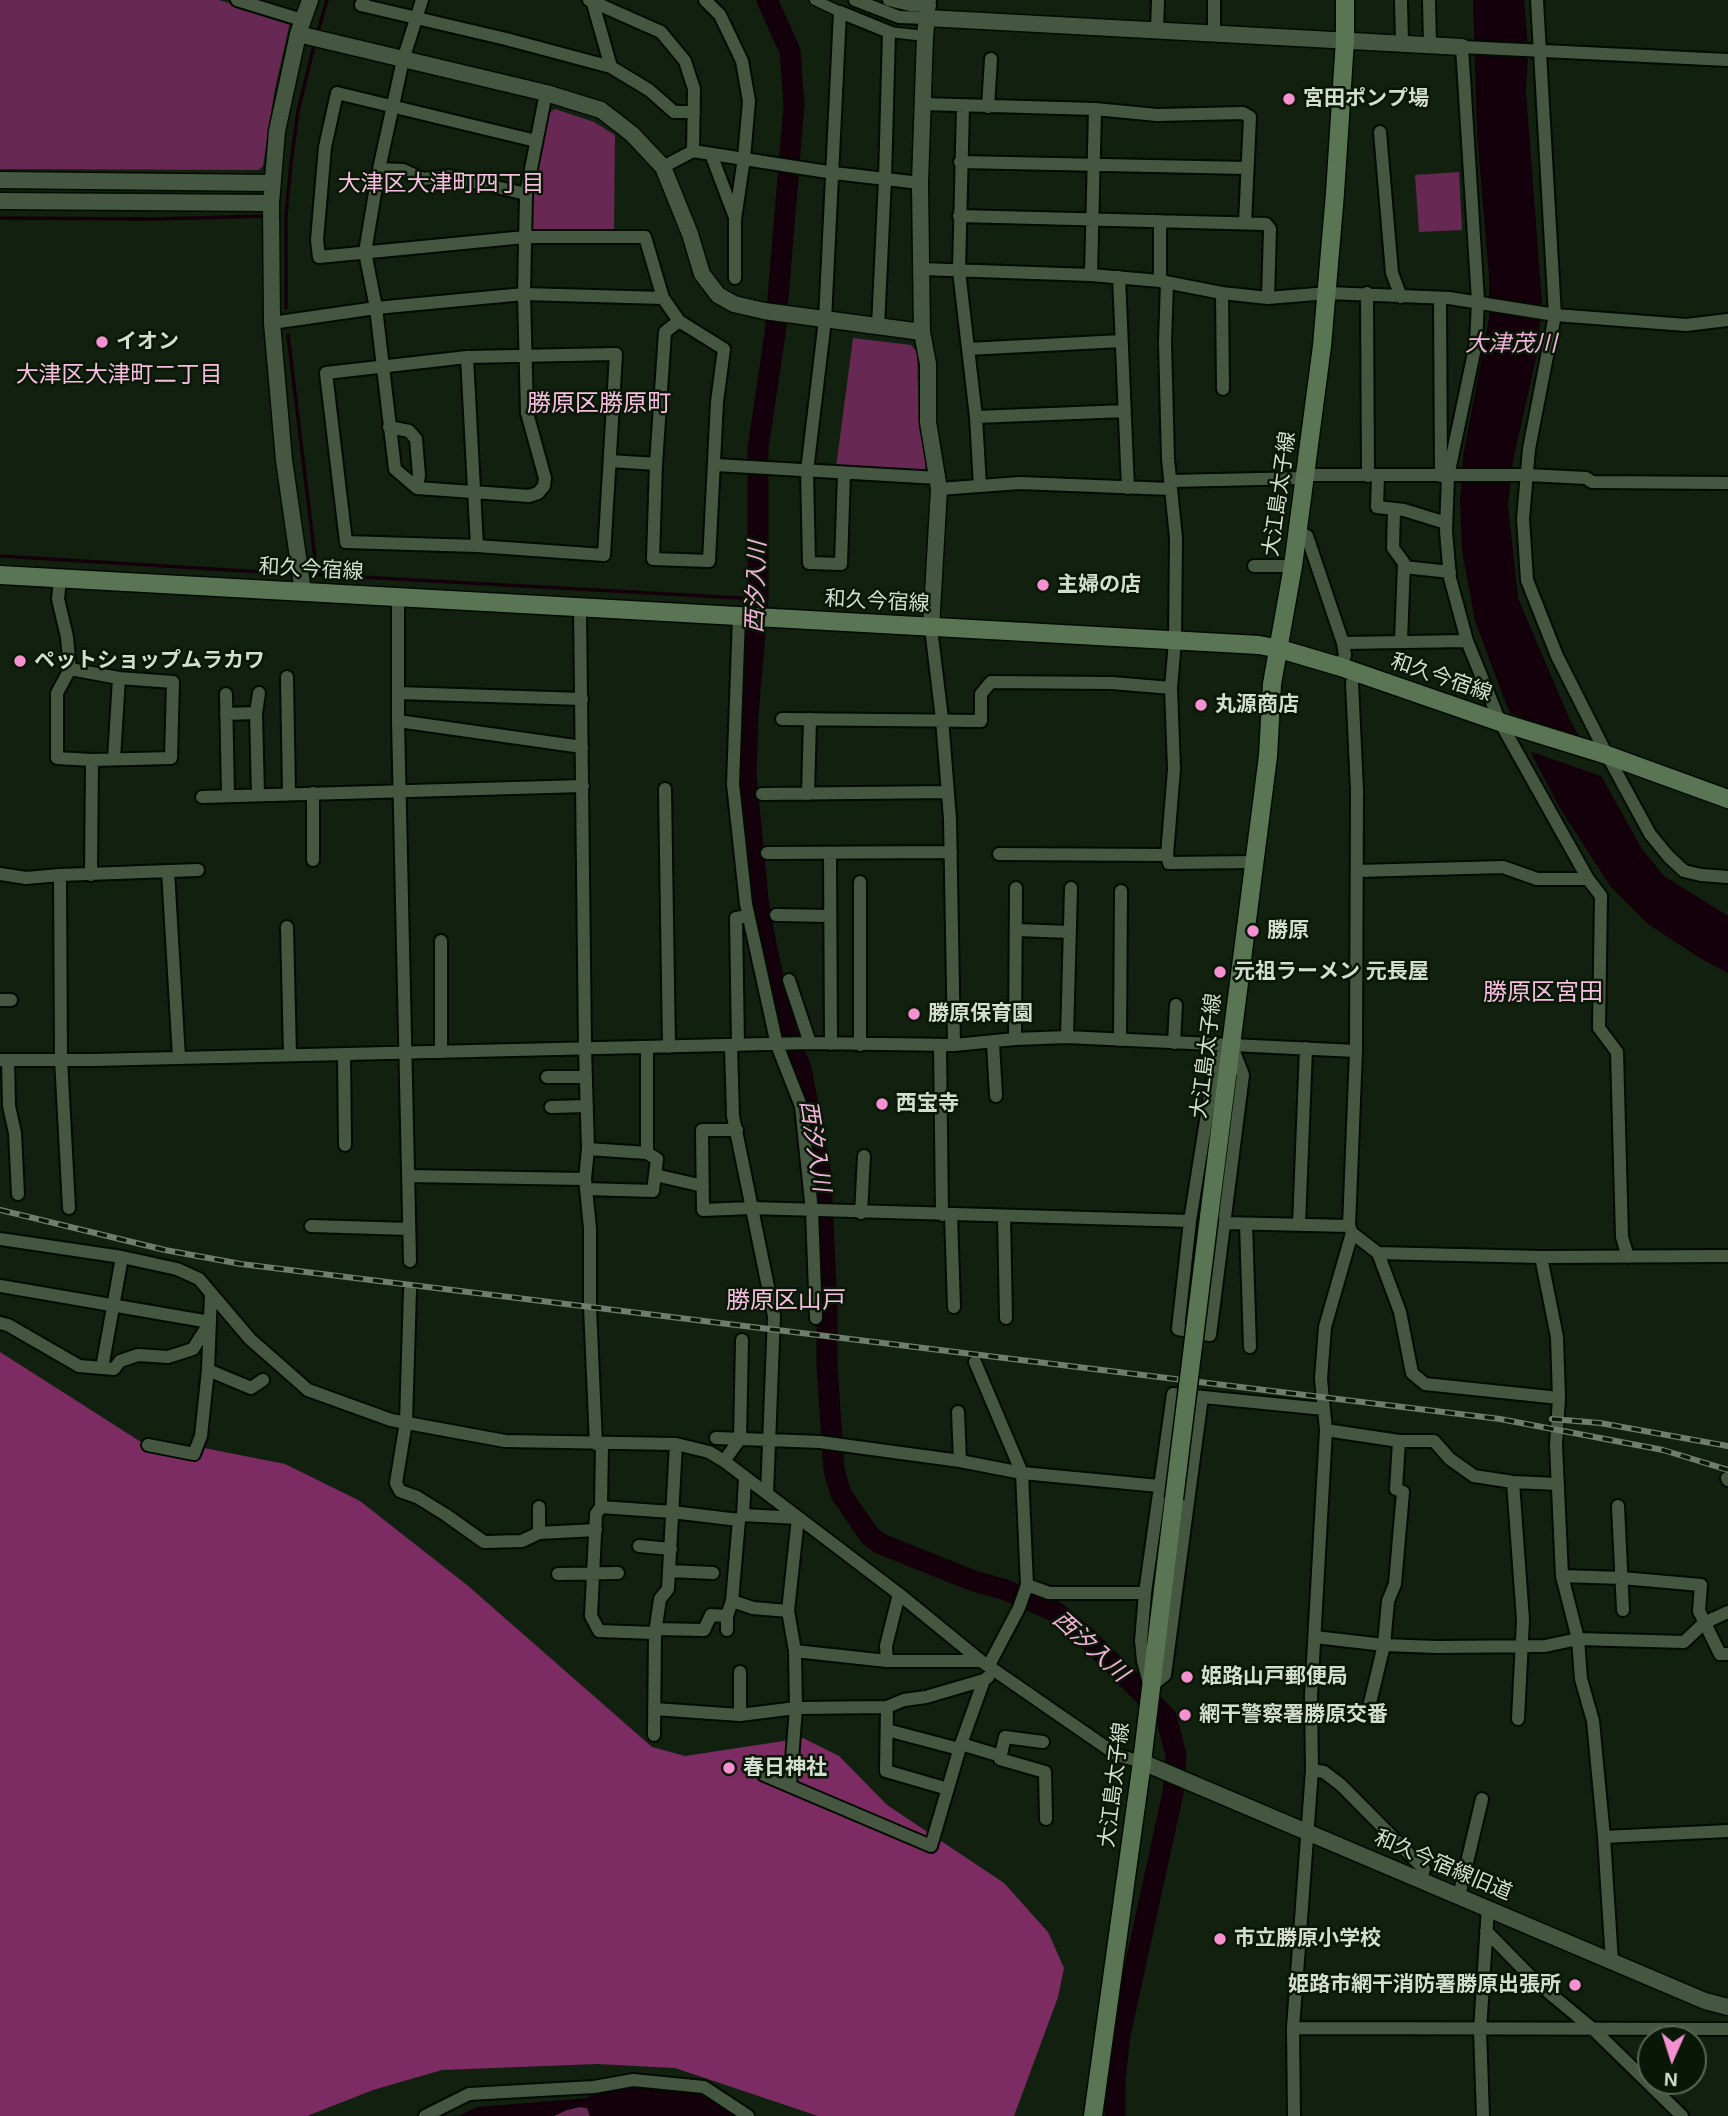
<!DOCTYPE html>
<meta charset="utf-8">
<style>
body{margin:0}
#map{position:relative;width:1728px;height:2116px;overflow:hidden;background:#12210f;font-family:Helvetica,sans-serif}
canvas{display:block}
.north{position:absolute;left:1637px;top:2025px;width:70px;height:70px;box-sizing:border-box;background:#091806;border:2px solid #5a6757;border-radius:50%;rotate:183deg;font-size:19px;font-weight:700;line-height:28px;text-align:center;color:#d3ded1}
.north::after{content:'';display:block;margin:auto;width:24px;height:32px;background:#f590d1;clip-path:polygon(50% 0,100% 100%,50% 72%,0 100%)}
</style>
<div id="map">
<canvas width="1728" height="2116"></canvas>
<div class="north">N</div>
</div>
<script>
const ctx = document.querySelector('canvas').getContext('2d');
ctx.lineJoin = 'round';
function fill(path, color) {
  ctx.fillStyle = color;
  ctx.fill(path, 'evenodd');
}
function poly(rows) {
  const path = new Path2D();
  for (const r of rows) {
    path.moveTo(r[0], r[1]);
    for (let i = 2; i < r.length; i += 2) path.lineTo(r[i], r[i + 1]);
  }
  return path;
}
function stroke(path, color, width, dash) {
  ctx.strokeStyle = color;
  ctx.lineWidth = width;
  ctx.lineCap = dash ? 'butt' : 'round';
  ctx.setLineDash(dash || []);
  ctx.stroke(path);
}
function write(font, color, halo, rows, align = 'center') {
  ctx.font = font + ' Helvetica,"Noto Sans JP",sans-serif';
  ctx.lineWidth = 5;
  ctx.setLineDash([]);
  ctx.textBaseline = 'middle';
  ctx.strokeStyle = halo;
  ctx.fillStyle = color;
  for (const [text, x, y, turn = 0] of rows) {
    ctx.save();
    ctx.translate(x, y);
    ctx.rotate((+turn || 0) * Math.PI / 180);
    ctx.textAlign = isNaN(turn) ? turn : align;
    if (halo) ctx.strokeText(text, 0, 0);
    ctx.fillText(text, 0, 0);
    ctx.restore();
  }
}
fill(poly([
 [0,0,219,0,290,22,274,93,263,166,259,170,0,169],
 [555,109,594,122,615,135,614,233,535,233,530,227,540,142,547,114],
 [1459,172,1462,230,1419,232,1415,175],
 [853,338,911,345,917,352,919,427,927,466,921,472,836,468],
 [580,2107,587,2108,590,2116,554,2116,567,2110]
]), '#672853');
fill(poly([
 [0,1352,141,1442,199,1447,285,1464,360,1501,467,1585,652,1747,685,1756,803,1738,839,1756,887,1805,1004,1883,1048,1932,1064,1968,1058,1997,1014,2116,818,2116,675,2068,597,2064,442,2070,373,2090,307,2116,0,2116]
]), '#7c2c63');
fill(poly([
 [1473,0,1524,0,1526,20,1528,54,1526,91,1542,303,1537,354,1513,461,1508,504,1518,598,1570,720,1642,849,1664,876,1728,916,1728,973,1700,958,1648,924,1611,887,1559,807,1506,704,1475,621,1462,551,1460,500,1463,456,1489,319,1489,277,1477,134],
 [634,2085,704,2091,743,2116,590,2116,587,2108,580,2107,567,2110,554,2116,458,2116,477,2107,588,2098,591,2091]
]), '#14000b');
fill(poly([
 [1506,712,1583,738,1604,777,1526,750]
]), '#12210f');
stroke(poly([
 [317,35,327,0],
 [0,218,154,219,267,216],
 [286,308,286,215,291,163,298,111,315,42],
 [288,335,317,575],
 [0,556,295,574],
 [306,574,758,599]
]), '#14000b', 3.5);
stroke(poly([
 [767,0,790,51,794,105,775,334,758,448,758,599,748,714,746,775,758,899,768,955,786,1032,801,1068,821,1174,827,1311,827,1366,834,1470,841,1494,870,1536,881,1544,971,1580,1006,1590,1056,1612,1086,1637,1166,1717,1176,1755,1173,1793,1120,2035,1115,2079,1115,2116]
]), '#14000b', 21);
const pedestrian = poly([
 [815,0,840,12],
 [889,32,925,36]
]);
const minor = poly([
 [237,0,302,20],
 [363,0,361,5,506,39,611,67,649,90,674,112,694,112],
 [422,0,403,60,379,169,365,252,376,308,395,469,417,488,529,496,538,493,544,486,545,478,527,413,524,294,526,194,546,93],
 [589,0,661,32,685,61,694,89,693,151,663,167],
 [592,0,611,67],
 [705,0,720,15,742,61,749,101,744,158,735,219,735,278],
 [855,0,899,17,927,18,930,0],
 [889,0,910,5,930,6],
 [1214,0,1214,33],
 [1401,0,1402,43],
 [1429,0,1430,45],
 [1537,0,1555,315,1529,449,1523,519,1527,580,1557,656,1607,755,1650,834,1668,856,1684,871,1701,875,1728,877],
 [1157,30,1158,0],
 [922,104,1095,109,1157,115,1243,113,1250,117,1245,223],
 [963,106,959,271,976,417,980,486],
 [988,107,991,59],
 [1380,132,1392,273,1401,297],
 [536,141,337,93,325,147,317,240,319,257,525,237,645,237,663,298,679,321,724,349,717,402,709,561,653,559,656,464,665,332,679,321],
 [693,151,834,173,920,183],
 [711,154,734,215],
 [960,162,1247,168],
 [379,169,403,170,423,179,449,176,526,194],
 [959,216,1266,224,1270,229,1268,298],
 [921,269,1091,275,1160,281,1222,293,1268,298,1328,293,1449,298,1555,315,1686,325,1728,320],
 [1091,275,1095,109],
 [1119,277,1128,488],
 [1160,281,1160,221],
 [1167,283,1165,342,1168,459,1176,538,1175,641,1171,688,1174,769,1167,855,1169,863,1253,862],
 [1222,293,1223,389],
 [1367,293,1368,476],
 [1440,298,1441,476],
 [272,323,376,308,524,294,663,298],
 [968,349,1121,341],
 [616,354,604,555,477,546,346,542,326,373,467,357,616,354],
 [467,357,477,546],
 [976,417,1125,411],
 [389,427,409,431,416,439,419,475,417,488],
 [610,461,656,464],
 [716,465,938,478],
 [844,474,841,564,809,563,807,471,825,320,840,12,889,32,885,179,878,327],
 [1306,475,1528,475,1586,478,1592,482,1728,483],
 [1378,476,1377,507,1404,510,1446,523],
 [1170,481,1306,478],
 [939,489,1020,483,1170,489],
 [1394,509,1393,548,1404,563,1401,641],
 [1297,533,1307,536,1343,643,1345,655,1341,667],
 [1254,566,1293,566],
 [1404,567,1450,572],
 [60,579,58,599,67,637,70,669],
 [398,597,398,721,410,1261],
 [580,607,585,1049,588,1149,585,1179,590,1228,590,1307,596,1444],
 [739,616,733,784,746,904,777,1045,801,1106,812,1211,816,1318],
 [931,628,942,719,950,819,954,1045],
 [1343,643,1467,641],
 [70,669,119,678,173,682,171,758,92,760,57,758,57,693,70,669],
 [287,677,289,793],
 [398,693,582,699],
 [226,694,228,796],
 [226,714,256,713],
 [782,719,981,721,981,694,991,682,1112,683,1171,688],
 [398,721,582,747],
 [114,759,119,678],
 [665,789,669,1047],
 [762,794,948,792],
 [808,794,810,719],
 [258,795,256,713,259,693],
 [202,797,583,786],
 [767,853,951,852],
 [830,853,831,1044],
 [999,854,1167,855],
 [313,860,313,793],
 [168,871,179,1057],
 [1357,871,1503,867,1537,879,1588,879],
 [0,874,26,878,60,875,198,870],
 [60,875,61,1059,69,1208],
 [91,875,92,760],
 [860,882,860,1045],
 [776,915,830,916],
 [287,927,290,1055],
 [1017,930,1069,932],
 [441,941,441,1052],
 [789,980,810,1043],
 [0,1000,11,1000],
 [1067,1037,1071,888],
 [1015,1039,1016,888],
 [1120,1040,1121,891],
 [993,1043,996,1096],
 [1174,1043,1176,1005],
 [1231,1044,1243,1075,1210,1335,1178,1329,1190,1221,1215,1064,1231,1044],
 [738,1045,736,918,748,916],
 [940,1045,942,1215],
 [731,1046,733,1116,774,1316,767,1494],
 [344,1054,345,1145],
 [0,1060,93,1060,810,1043,954,1045,1015,1039,1067,1037,1356,1051],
 [8,1060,9,1106,15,1133,18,1194],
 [547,1077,586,1077],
 [551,1107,587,1106],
 [737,1130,702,1130,703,1210,751,1208,1190,1221],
 [647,1153,647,1047],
 [655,1175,703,1186],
 [408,1176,585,1179],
 [586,1189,653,1191,657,1159,647,1153,588,1149],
 [861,1213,864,1156],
 [951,1215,954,1307],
 [1004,1216,1006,1318],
 [1224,1223,1349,1226,1352,1233,1378,1253,1541,1257,1728,1256],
 [1246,1224,1250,1347],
 [1299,1225,1306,1048],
 [311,1226,409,1229],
 [1349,1226,1356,1051,1357,790,1352,683,1355,672],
 [0,1239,122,1257,177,1269,199,1279,250,1339,308,1390,391,1420,505,1441,676,1444,709,1452,724,1461,899,1594,981,1661,1117,1755,1142,1762],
 [1378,1253,1400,1312,1412,1373,1425,1384,1559,1398],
 [1541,1257,1557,1337,1559,1398,1556,1445,1562,1576,1578,1639,1581,1679,1593,1721,1604,1837,1612,1962],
 [1628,1257,1622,1237,1617,1052,1599,1028,1601,896,1588,879,1500,722,1467,641,1450,578,1446,531,1448,476,1476,343,1478,301,1462,47,1728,60],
 [0,1286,210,1322,193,1349,168,1357,138,1355,120,1361,114,1369,79,1366,8,1325,0,1323],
 [410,1290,406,1422,396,1483,400,1491,417,1497,446,1515,484,1542,522,1541,539,1533,596,1530],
 [975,1362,1022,1473,1027,1585,1019,1608,989,1665],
 [102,1368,122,1257],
 [208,1370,251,1388,263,1380],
 [1202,1397,1165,1675,1150,1687,1143,1661,1141,1641,1145,1593,1173,1394,1324,1409],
 [958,1412,960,1461],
 [1326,1430,1399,1441,1434,1441,1450,1459,1474,1476,1513,1482,1558,1484],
 [716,1438,820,1442,960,1461,1022,1473,1159,1486],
 [148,1445,194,1454,201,1436,208,1370,211,1294],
 [724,1461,740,1439,742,1340],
 [1727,1478,1728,1480],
 [1513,1482,1523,1620,1518,1719],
 [1618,1506,1623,1610],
 [601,1507,602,1444],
 [743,1515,745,1478],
 [539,1533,539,1507],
 [639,1546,671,1549],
 [669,1571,713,1573],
 [558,1574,618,1573],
 [1562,1576,1622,1578,1701,1585,1699,1611,1720,1654,1728,1654],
 [1027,1585,1049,1593,1145,1593],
 [732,1601,753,1608,788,1611],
 [656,1629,704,1630,711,1615,727,1616],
 [727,1630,727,1616,732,1601,739,1520],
 [655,1633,599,1631,591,1616,596,1514,601,1507,672,1512,739,1520,743,1515,798,1518,788,1611,795,1651,796,1708,790,1786],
 [1315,1637,1384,1645,1436,1647,1545,1646,1578,1639,1684,1642,1704,1623,1728,1612],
 [795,1651,887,1661,981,1661],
 [887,1661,886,1646,899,1594],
 [887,1707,886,1771,948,1789],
 [1369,1707,1384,1645,1388,1601,1395,1584,1403,1492,1396,1489,1399,1441],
 [654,1709,740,1715,796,1708,887,1707,904,1700,926,1697,984,1680,988,1677],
 [740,1715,740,1672],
 [887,1730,959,1749],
 [654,1735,655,1633,660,1599,668,1589,676,1444],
 [1043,1742,1005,1737,1000,1759,1045,1772,1046,1819],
 [961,1744,1001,1756],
 [1312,1770,1324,1772,1341,1785,1424,1869,1421,1880],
 [764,1775,931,1846,961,1744,984,1680],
 [1604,1837,1728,1831],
 [1459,1896,1482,1799],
 [1486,1931,1535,1981,1594,2030,1682,2116],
 [1293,2028,1728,2029],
 [425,2116,469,2094,594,2087,633,2080,704,2087,748,2116],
 [1294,2116,1293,2028,1312,1770,1311,1696,1326,1430,1321,1379,1325,1327,1352,1233],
 [1483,2116,1480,2030,1488,1908]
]);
const tertiary = poly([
 [298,34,546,93,601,110,632,134,663,167,690,234,702,274,718,295,734,304,764,311,922,332],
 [0,180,272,183],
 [0,201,271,203],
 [303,592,284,460,272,323,271,203,277,131,298,34,310,0],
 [931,628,939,489,928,422,928,364,922,332,920,183,925,36,927,18,1462,47],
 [1142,1762,1705,2001,1728,2007]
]);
const secondary = poly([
 [0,575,1259,645,1280,649,1341,667,1500,722,1607,755,1728,799],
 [1209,1217,1268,756,1272,684,1293,566,1322,346,1335,193,1345,40,1345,0],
 [1093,2116,1142,1762,1174,1499]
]);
stroke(pedestrian, '#010b00', 13);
stroke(minor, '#010b00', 16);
stroke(tertiary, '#010b00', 19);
stroke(secondary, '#010b00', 21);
stroke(pedestrian, '#455641', 10);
stroke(minor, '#455641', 12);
stroke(tertiary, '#455641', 16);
stroke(secondary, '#5a7554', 18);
const rail = poly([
 [0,1210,165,1250,241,1264,1500,1419,1663,1450,1728,1470],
 [1552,1419,1600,1423,1728,1446]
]);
stroke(rail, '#707d6d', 6);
stroke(rail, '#091806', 3.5, [10]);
const secondaryBridge = poly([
 [1174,1499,1209,1217]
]);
stroke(secondaryBridge, '#010b00', 21, []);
stroke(secondaryBridge, '#5a7554', 18);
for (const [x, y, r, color] of [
 [1289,99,7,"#f590d1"],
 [102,342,7,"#f590d1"],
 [1043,585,7,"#f590d1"],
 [20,661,7,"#f590d1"],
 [1201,705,7,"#f590d1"],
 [1253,931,7,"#f590d1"],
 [1220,972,7,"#f590d1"],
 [914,1014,7,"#f590d1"],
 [882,1104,7,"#f590d1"],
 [1187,1677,7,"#f590d1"],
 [1185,1715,7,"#f590d1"],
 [729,1768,7,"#f590d1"],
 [1220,1939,7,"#f590d1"],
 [1575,1985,7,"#f590d1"]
]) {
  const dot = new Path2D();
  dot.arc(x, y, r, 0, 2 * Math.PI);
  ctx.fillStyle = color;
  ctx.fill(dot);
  stroke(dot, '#091806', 2.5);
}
write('bold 21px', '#d3ded1', '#091806', [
 ["宮田ポンプ場",1303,99],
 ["イオン",116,342],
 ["主婦の店",1057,585],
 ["ペットショップムラカワ",34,661],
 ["丸源商店",1215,705],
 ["勝原",1267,931],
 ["元祖ラーメン 元長屋",1234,972],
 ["勝原保育園",928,1014],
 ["西宝寺",896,1104],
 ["姫路山戸郵便局",1201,1677],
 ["網干警察署勝原交番",1199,1715],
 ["春日神社",743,1768],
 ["市立勝原小学校",1234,1939],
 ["姫路市網干消防署勝原出張所",1561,1985,"right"]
], 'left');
write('21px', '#d3ded1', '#091806', [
 ["大江島太子線",1280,494,-82],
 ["和久今宿線",311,570,3],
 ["和久今宿線",877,602,3],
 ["和久今宿線",1441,678,19],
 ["大江島太子線",1207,1056,-83],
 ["大江島太子線",1115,1785,-83],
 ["和久今宿線旧道",1443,1866,23]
]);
write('23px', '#f7bde0', '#091806', [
 ["大津区大津町四丁目",441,185],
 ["大津区大津町二丁目",119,376]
]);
write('italic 23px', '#f4b0da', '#091806', [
 ["大津茂川",1511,345],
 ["西汐入川",757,587,-88],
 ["西汐入川",814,1146,81],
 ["西汐入川",1090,1647,42]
]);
write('24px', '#f7bde0', '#091806', [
 ["勝原区勝原町",599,404],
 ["勝原区宮田",1543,993],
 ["勝原区山戸",786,1301]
]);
</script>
